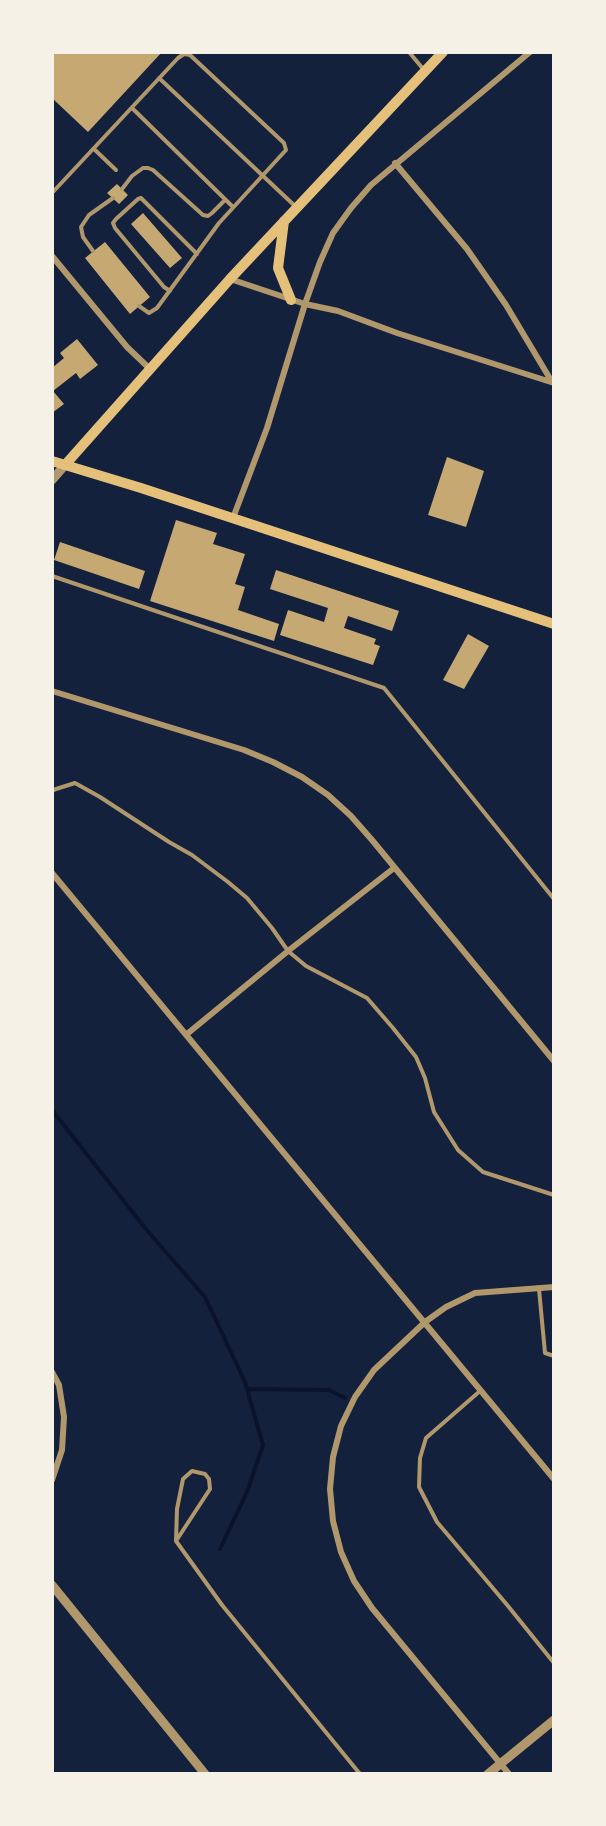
<!DOCTYPE html>
<style>
body{margin:0}
#map{position:relative;width:606px;height:1826px;overflow:hidden;background:#14213d;font-family:"Alegreya Sans",sans-serif}
canvas{display:block}
.frame{position:absolute;inset:0;border:54px solid #f6f1e7;pointer-events:none}
</style>
<div id="map">
<canvas width="606" height="1826"></canvas>
<div class="frame"></div>
</div>
<script>
const ctx = document.querySelector('canvas').getContext('2d');
ctx.lineJoin = 'round';
function poly(rows) {
  const path = new Path2D();
  for (const r of rows) {
    path.moveTo(r[0], r[1]);
    for (let i = 2; i < r.length; i += 2) path.lineTo(r[i], r[i + 1]);
  }
  return path;
}
function stroke(path, color, width, dash) {
  ctx.strokeStyle = color;
  ctx.lineWidth = width;
  ctx.lineCap = dash ? 'butt' : 'round';
  ctx.setLineDash(dash || []);
  ctx.stroke(path);
}
function fill(path, color) {
  ctx.fillStyle = color;
  ctx.fill(path, 'evenodd');
}
stroke(poly([
 [52,1110,145,1228,205,1297,245,1382,263,1445,247,1492,220,1549],
 [247,1389,329,1390,345,1398]
]), '#0b132b', 4);
fill(poly([
 [52,52,162,52,88,132,52,98],
 [117,184,128,195,119,204,107,193],
 [143,213,182,258,170,268,131,224],
 [105,242,150,297,130,314,85,258],
 [77,339,98,365,80,379,76,373,53,391,64,404,52,413,52,368,64,358,60,353],
 [447,457,484,471,466,527,428,515],
 [176,520,217,533,213,544,245,554,235,584,245,587,238,610,279,624,274,641,150,601],
 [60,542,145,571,139,589,54,560],
 [276,570,399,611,392,631,348,616,344,628,376,639,374,644,380,646,373,665,280,635,288,610,324,622,328,608,270,589],
 [468,634,489,646,464,689,443,680]
]), '#c6a872');
stroke(poly([
 [409,52,424,70],
 [159,78,296,207],
 [132,108,233,207],
 [94,149,116,170],
 [122,189,132,176,143,168,148,168,153,170,203,215,208,216,212,213,225,200],
 [52,193,178,58,184,54,190,55,284,143,286,150,219,223,157,308,149,313,139,306],
 [93,251,83,237,81,227,89,215,113,198],
 [170,291,164,287,115,228,113,223,116,219,138,199,141,198,197,254],
 [52,576,384,688,554,899],
 [52,791,56,789,75,783,100,797,169,842,192,855,228,882,247,898,272,928,288,951,306,966,367,998,393,1028,416,1057,425,1078,434,1112,458,1150,483,1172,554,1195],
 [539,1289,545,1353,554,1356],
 [480,1391,426,1438,420,1458,419,1487,437,1522,508,1606,554,1663],
 [176,1541,210,1489,209,1479,205,1474,192,1471,183,1479,177,1509,176,1541,222,1605,360,1774]
]), '#b1986c', 4);
stroke(poly([
 [395,163,467,249,506,305,552,382],
 [52,256,127,347,150,369],
 [230,279,305,304,338,311,397,333,554,383],
 [233,518,267,428,305,304,320,262,333,233,351,208,371,185,530,52],
 [52,691,244,750,273,762,302,777,328,795,351,816,372,840,554,1061],
 [52,873,554,1479],
 [187,1034,288,951,394,868],
 [52,1372,59,1385,64,1417,62,1450,52,1480],
 [509,1774,372,1608,354,1581,341,1552,333,1521,330,1489,333,1457,341,1426,355,1397,374,1370,425,1322,446,1307,475,1293,554,1287]
]), '#b1986c', 6);
stroke(poly([
 [52,480,65,465],
 [52,1585,205,1774],
 [488,1774,554,1720]
]), '#b1986c', 9);
stroke(poly([
 [284,221,278,268,291,300],
 [65,465,230,279,443,52]
]), '#e5c07b', 10);
stroke(poly([
 [52,461,141,488,554,624]
]), '#e5c07b', 10);
</script>
